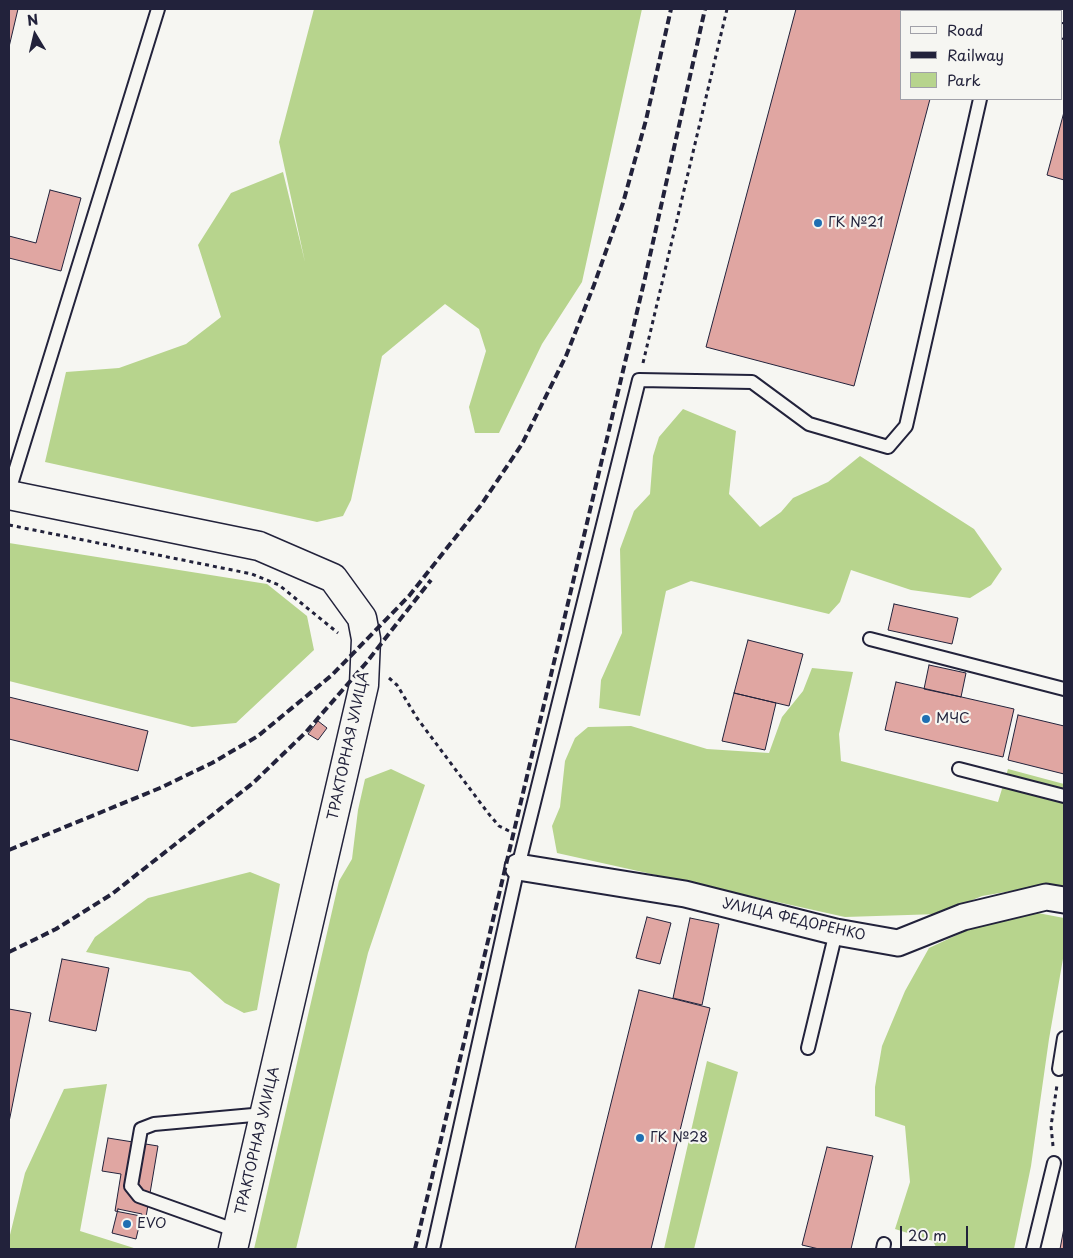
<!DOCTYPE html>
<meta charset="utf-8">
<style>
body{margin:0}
#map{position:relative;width:1073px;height:1258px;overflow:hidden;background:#f6f6f2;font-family:"Playpen Sans",sans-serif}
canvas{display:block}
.frame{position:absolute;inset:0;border:10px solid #22223b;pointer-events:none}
.legend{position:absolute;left:900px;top:10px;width:162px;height:90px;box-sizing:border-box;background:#f6f6f2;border:1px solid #a1a1a9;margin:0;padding:6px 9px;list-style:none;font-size:15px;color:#22223b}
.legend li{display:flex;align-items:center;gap:10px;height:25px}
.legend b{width:25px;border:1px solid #a1a1a9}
.north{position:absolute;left:10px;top:10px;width:50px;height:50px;-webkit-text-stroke:4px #f6f6f2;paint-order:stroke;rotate:351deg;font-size:14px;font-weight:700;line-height:20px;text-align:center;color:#22223b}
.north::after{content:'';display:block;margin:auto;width:18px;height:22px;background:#22223b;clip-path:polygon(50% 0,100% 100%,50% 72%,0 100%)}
.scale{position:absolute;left:900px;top:1226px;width:68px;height:22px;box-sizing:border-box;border:2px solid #22223b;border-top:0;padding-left:6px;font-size:15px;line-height:18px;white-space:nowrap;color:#22223b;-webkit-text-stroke:4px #f6f6f2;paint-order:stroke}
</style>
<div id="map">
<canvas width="1073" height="1258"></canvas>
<div class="frame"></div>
<ul class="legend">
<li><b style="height:6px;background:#f6f6f2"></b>Road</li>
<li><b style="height:6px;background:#22223b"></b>Railway</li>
<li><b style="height:14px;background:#b7d48d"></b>Park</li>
</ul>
<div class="north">N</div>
<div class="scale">20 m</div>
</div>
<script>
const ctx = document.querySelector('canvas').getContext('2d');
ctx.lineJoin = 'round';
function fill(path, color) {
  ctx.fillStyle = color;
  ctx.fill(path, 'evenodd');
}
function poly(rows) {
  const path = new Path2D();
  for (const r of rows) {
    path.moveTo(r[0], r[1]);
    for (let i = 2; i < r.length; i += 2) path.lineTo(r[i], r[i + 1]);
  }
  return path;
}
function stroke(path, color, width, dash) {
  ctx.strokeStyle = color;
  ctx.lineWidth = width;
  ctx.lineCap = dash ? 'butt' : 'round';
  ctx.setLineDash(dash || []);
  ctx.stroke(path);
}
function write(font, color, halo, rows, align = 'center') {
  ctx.font = font + ' "Playpen Sans",sans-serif';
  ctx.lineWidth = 4.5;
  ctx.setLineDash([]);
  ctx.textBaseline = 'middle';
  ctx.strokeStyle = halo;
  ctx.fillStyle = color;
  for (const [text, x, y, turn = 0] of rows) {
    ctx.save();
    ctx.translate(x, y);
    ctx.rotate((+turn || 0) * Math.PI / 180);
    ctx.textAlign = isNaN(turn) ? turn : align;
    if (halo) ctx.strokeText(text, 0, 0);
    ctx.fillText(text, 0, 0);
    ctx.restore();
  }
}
fill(poly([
 [314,9,642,9,582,282,542,344,499,433,475,433,469,407,486,351,479,329,445,304,382,356,351,500,343,516,317,522,45,462,66,372,119,368,186,344,221,317,198,245,231,193,283,172,305,262,279,142],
 [683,409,736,431,729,494,760,527,781,512,793,498,828,482,860,456,974,529,1002,569,991,585,970,598,911,590,851,570,840,602,829,614,691,581,666,591,640,716,599,708,601,680,622,633,620,549,634,511,650,494,653,456,659,437],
 [9,543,267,584,307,616,314,650,236,723,192,727,9,681],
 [812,668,853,672,839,734,841,761,998,802,1008,769,1064,784,1064,886,1035,887,982,896,939,914,845,917,557,853,552,826,560,807,565,761,575,738,588,727,631,726,707,749,769,753,782,717,803,691],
 [391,769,425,785,368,953,296,1249,254,1249,339,881,352,859,358,810,365,779],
 [250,872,280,884,257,1010,244,1013,225,1003,190,972,86,952,95,937,148,898],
 [1038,913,1064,918,1064,953,1049,1039,1031,1166,1014,1249,937,1249,933,1241,895,1229,910,1182,905,1126,875,1116,875,1087,882,1046,905,991,929,948,974,927],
 [707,1061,738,1072,694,1249,664,1249],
 [107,1084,80,1231,137,1249,9,1249,9,1239,25,1173,64,1089]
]), '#b7d48d');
const building = poly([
 [9,9,18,9,9,47,9,9],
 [796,9,938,9,947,11,902,11,902,99,930,99,854,386,706,347,796,9],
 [1064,112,1064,180,1047,175,1064,112],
 [50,190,81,198,61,271,9,258,9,236,36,243,50,190],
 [894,604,958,618,952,644,888,630,894,604],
 [748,640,803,654,789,706,734,693,748,640],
 [929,665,966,673,961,697,924,689,929,665],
 [896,682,1014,709,1003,757,885,730,896,682],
 [734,693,776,703,765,750,722,741,734,693],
 [9,697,148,731,138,771,9,739,9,697],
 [1018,715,1064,726,1064,774,1008,760,1018,715],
 [318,721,327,728,318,740,308,734,318,721],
 [647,917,671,923,660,964,636,958,647,917],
 [690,918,719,924,702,1005,673,998,690,918],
 [62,959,109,968,96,1031,49,1021,62,959],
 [639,990,710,1008,651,1249,575,1249,639,990],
 [9,1009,31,1013,9,1122,9,1009],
 [108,1138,158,1146,146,1217,115,1211,121,1174,102,1171,108,1138],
 [827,1147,873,1156,851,1249,819,1249,802,1245,827,1147],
 [118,1209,142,1214,136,1239,112,1233,118,1209],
 [1064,1228,1064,1249,1060,1249,1064,1228]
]);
fill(building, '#e0a6a2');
stroke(building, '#22223b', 1);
const service = poly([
 [1033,9,1037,11],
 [1007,11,1009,9],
 [1062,30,1064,32],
 [9,491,158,9],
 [870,639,1064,689],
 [959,769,1064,796],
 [808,1048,836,932],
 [1059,1069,1064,1038],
 [237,1231,139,1196,131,1186,141,1129,154,1124,264,1114],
 [433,1249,518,867,639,380,752,382,809,424,888,447,906,426,980,99],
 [883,1249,884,1244],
 [1033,1249,1054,1163]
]);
const minor = poly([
 [518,867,685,894,836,932,898,943,963,917,1046,897,1064,900]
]);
const secondary = poly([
 [9,495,259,546,333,578,362,618,366,639,364,685,233,1249]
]);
stroke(service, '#22223b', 16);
stroke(minor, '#22223b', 29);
stroke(secondary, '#22223b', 31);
stroke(poly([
 [643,363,727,9],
 [9,525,252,574,279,585,338,633],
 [389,678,397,685,417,718,488,813,499,826,509,831],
 [1053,1146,1051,1126,1057,1085]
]), '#22223b', 3, [4, 4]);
stroke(service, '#f6f6f2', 12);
stroke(minor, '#f6f6f2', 25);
stroke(secondary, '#f6f6f2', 28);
stroke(poly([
 [9,850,160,788,212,763,258,736,332,675,409,596,481,505,522,444,566,356,594,285,623,203,646,120,671,9],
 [9,952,56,929,112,894,253,783,306,732,366,663,431,580],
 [415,1249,645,278,705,9]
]), '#22223b', 4, [8, 4]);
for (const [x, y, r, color] of [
 [818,223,5,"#1f6fb2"],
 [926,719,5,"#1f6fb2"],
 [640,1138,5,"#1f6fb2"],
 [127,1224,5,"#1f6fb2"]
]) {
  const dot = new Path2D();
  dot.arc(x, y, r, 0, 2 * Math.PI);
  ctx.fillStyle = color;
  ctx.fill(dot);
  stroke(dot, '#f6f6f2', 2);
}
write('14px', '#22223b', '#f6f6f2', [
 ["ГК №21",828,223],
 ["МЧС",936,719],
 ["ГК №28",650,1138],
 ["EVO",137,1224]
], 'left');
write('14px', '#22223b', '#f6f6f2', [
 ["ТРАКТОРНАЯ УЛИЦА",349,746,-78],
 ["УЛИЦА ФЕДОРЕНКО",794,920,13],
 ["ТРАКТОРНАЯ УЛИЦА",258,1141,-77]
]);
</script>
